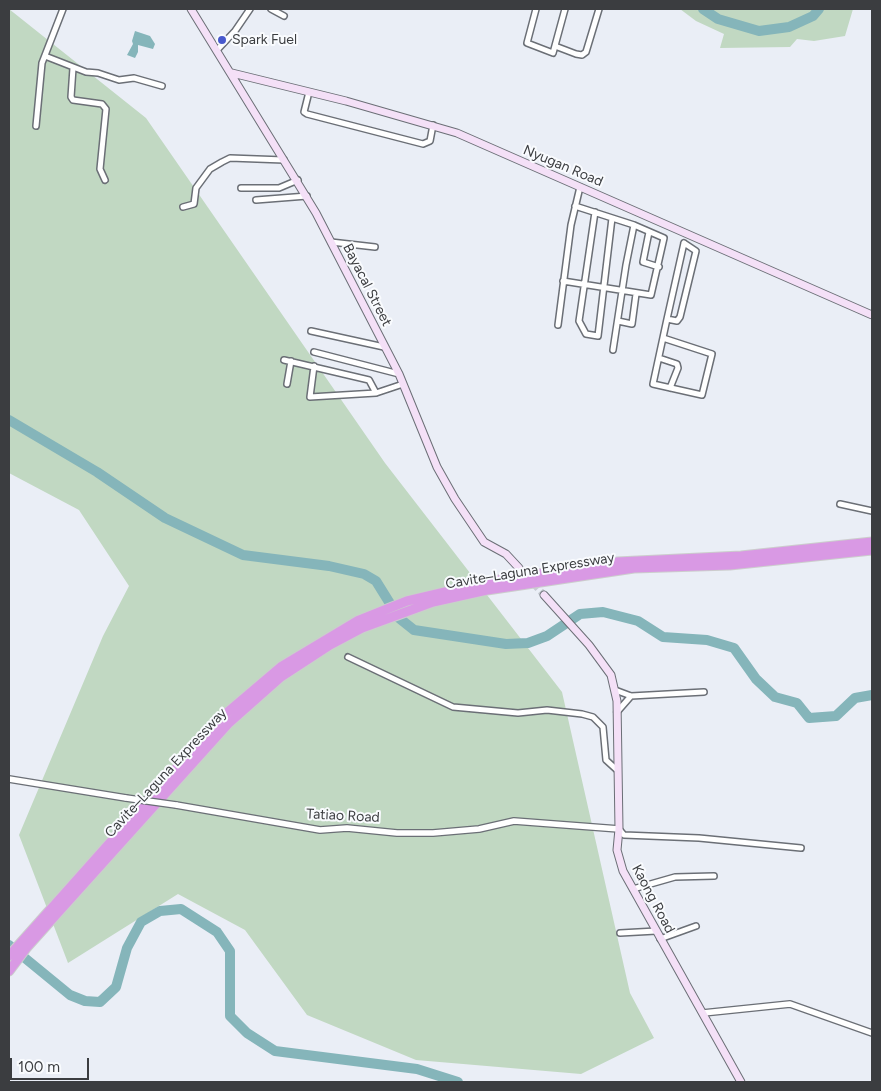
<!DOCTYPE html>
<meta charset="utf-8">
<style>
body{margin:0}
#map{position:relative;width:881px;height:1091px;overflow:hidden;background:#eaeef6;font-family:Figtree,sans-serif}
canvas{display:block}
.frame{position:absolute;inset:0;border:10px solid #3b3d40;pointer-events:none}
.scale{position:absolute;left:10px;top:1058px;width:79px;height:22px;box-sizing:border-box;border:2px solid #3b3d40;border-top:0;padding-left:6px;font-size:15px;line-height:18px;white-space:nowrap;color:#3b3d40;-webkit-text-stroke:4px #f9fbfe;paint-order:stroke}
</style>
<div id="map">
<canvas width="881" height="1091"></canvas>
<div class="frame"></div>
<div class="scale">100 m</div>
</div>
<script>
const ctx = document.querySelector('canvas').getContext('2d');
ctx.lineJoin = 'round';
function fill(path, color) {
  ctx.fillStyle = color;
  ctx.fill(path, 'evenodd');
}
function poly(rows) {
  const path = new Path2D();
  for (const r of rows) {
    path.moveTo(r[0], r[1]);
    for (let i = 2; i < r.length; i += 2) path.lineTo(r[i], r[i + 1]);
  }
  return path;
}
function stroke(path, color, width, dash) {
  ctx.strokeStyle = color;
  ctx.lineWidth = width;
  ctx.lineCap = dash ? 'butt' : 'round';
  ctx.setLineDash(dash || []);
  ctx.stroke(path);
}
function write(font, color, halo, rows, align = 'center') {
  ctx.font = font + ' Figtree,sans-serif';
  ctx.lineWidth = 4;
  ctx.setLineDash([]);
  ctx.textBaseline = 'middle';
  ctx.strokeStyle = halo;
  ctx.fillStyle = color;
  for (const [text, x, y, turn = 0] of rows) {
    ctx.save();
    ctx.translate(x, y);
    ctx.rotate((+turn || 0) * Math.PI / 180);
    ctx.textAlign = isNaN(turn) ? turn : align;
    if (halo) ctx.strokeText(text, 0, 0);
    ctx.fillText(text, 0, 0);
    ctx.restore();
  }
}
fill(poly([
 [9,9,146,118,385,463,562,692,630,993,654,1038,581,1074,416,1060,307,1015,245,930,178,894,68,963,19,835,103,636,129,586,79,510,9,473],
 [680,9,853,9,845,36,814,41,797,39,790,47,720,48,724,34,696,21]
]), '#c1d8c2');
fill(poly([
 [135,31,150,36,155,44,153,49,138,45,138,52,135,58,127,55,133,44,132,41]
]), '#85b5ba');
stroke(poly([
 [703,9,718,19,759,31,789,27,813,16,819,9],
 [9,420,97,472,165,518,243,555,329,566,364,574,376,581,399,618,414,630,506,644,528,643,547,636,580,614,603,612,638,621,663,637,707,640,734,648,756,679,775,697,797,703,809,718,836,716,855,698,872,695],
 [9,945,70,995,85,1001,100,1002,116,987,127,948,141,922,160,911,181,909,217,932,230,951,230,1016,247,1033,275,1051,417,1069,458,1082]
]), '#85b5ba', 10);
stroke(poly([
 [519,568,544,595]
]), '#c7cbd2', 7, [7, 3.5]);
const minor = poly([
 [271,9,284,16],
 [536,9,527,43,553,53,565,9],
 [555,46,576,54,582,55,586,52,599,9],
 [218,49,235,31,250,9],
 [45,56,86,72,98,73,119,80,134,78,162,86],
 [73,68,71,97,73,100,102,104,106,109,100,169,105,180],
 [309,92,304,112,307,114,423,144,430,141,433,125],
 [36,126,42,63,63,9],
 [241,188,279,188,298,180],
 [256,200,307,196],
 [575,206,634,225,626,265,613,350],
 [183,207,194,204,196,188,210,169,222,162,230,158,284,160],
 [595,212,579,321,586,334,598,336,612,218],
 [649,232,643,262,659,267],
 [331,242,375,247],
 [684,243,696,251,680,317,677,321,667,319,684,243],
 [563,281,651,295,664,238,634,225],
 [618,321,632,324,636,294],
 [558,325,571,225,580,187],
 [311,331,384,347],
 [663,338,712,354,702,395,653,384,667,319],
 [314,352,399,374],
 [659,358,677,364,678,368,670,388],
 [284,360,369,380,376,393,403,384],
 [314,366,310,397,376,393],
 [287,384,291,361],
 [840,504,872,511],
 [348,657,453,707,518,713,547,710,582,714,593,717,603,727,606,760,617,770],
 [615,690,631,696,704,692],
 [617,712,631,696],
 [619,829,624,835,699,838,801,848],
 [633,889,675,877,714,876],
 [620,933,656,931],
 [660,939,696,926]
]);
const tertiary = poly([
 [9,779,126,798],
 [176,805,320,830,347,828,397,833,433,833,479,829,514,821,619,829],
 [703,1013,790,1004,872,1033]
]);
const secondary = poly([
 [191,9,316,213,399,374,437,467,455,499,484,542,506,554,519,568],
 [232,73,346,101,457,133,872,315],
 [544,595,589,645,611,675,617,701,619,829,617,850,623,871,741,1082]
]);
const motorway = poly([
 [9,956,222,717,282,666,357,621,407,601,492,581,617,562,741,556,872,542],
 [9,971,27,947,228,724,281,677,330,645,362,628,433,602,487,590,634,568,730,565,872,550]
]);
stroke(minor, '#6b6f76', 8);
stroke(tertiary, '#6b6f76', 8);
stroke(secondary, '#6b6f76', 9);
stroke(motorway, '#cccdcd', 11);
stroke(minor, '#fff', 5);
stroke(tertiary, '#fff', 5.5);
stroke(secondary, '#f4e0f7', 7);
stroke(motorway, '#d999e4', 9);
const tertiaryBridge = poly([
 [126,798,176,805]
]);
stroke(tertiaryBridge, '#6b6f76', 8, []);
stroke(tertiaryBridge, '#fff', 5.5);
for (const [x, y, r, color] of [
 [222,40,5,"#4859cd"]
]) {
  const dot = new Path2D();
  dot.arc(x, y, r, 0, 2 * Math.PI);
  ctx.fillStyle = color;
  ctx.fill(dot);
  stroke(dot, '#f9fbfe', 2);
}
write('14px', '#3b3d40', '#f9fbfe', [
 ["Spark Fuel",232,40]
], 'left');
write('14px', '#3b3d40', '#f9fbfe', [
 ["Nyugan Road",563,166,23],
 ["Bayacal Street",367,285,63],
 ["Cavite–Laguna Expressway",530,571,-9],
 ["Cavite–Laguna Expressway",166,773,-47],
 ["Tatiao Road",343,816,3],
 ["Kaong Road",653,899,62]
]);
</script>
